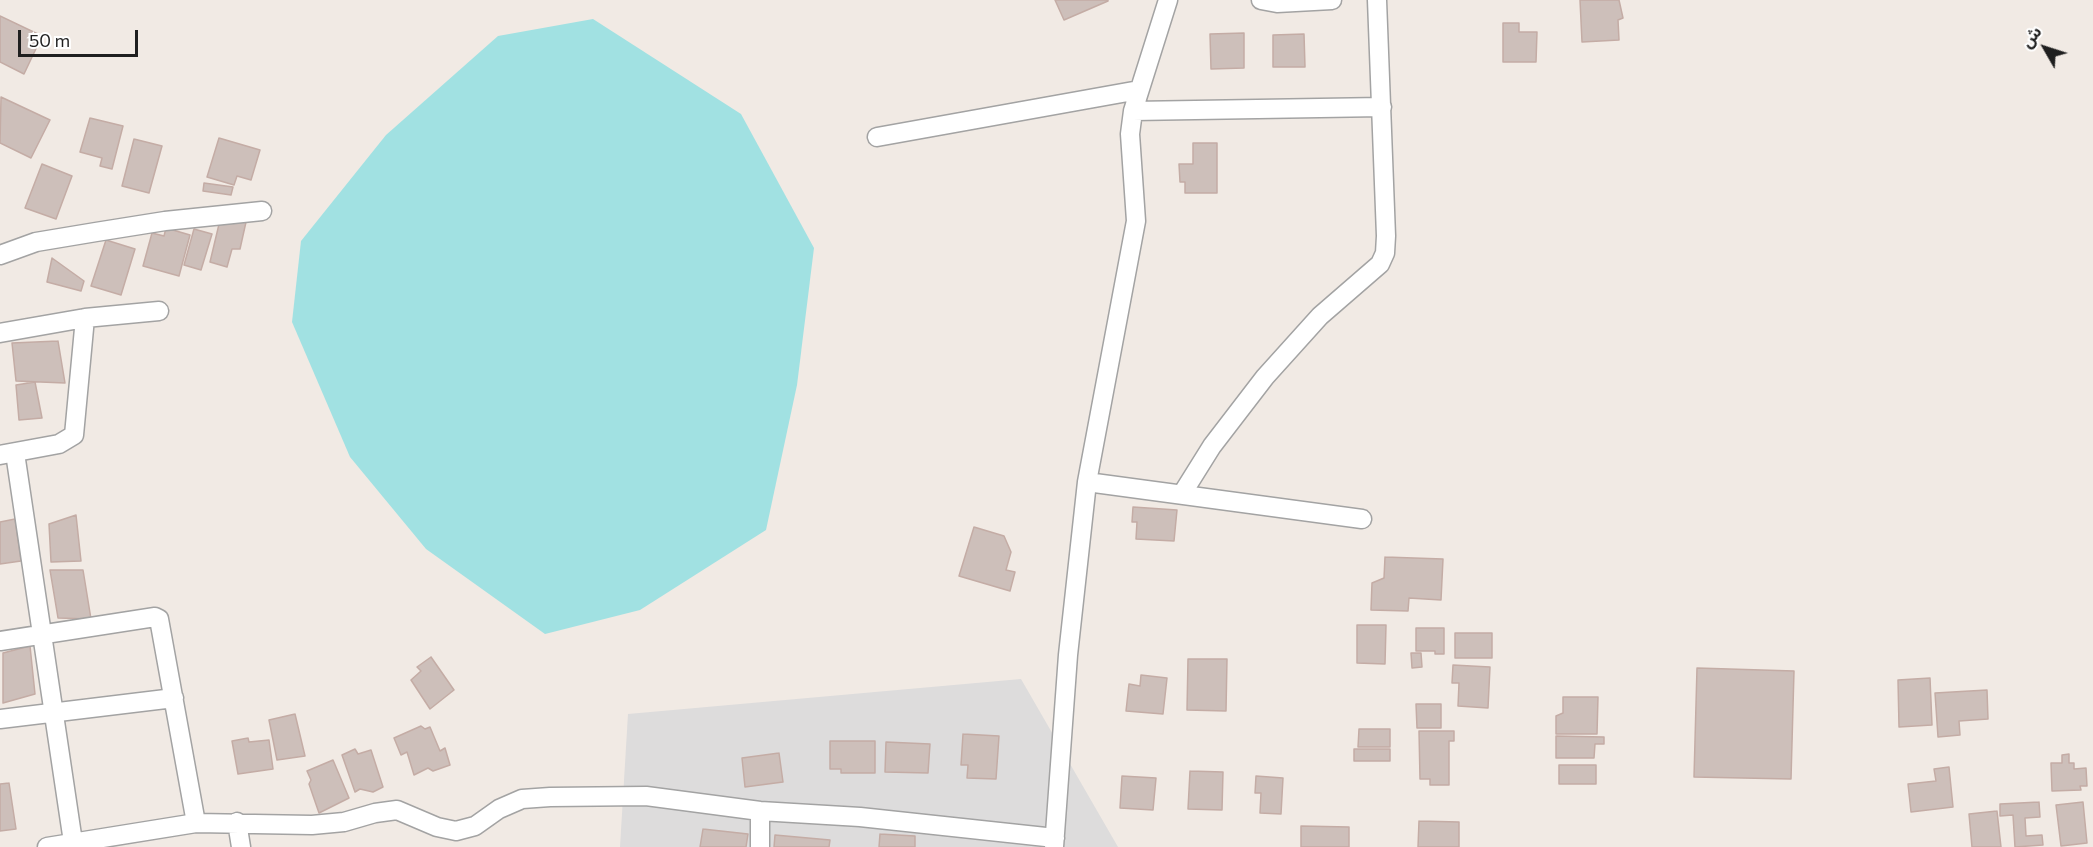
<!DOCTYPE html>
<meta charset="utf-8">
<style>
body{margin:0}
#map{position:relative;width:2093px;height:847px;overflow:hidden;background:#f1eae4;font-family:Commissioner,"Noto Sans Arabic",sans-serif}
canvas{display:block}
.north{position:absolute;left:2015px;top:18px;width:60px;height:60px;-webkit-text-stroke:4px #fff;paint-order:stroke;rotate:309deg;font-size:16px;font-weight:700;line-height:24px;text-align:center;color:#1f1f1f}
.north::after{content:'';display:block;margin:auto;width:21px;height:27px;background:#1f1f1f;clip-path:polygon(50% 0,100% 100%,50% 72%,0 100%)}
.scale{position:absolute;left:18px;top:30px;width:120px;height:27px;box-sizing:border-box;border:3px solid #1f1f1f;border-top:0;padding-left:8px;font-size:18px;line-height:21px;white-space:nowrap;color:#1f1f1f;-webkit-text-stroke:4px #fff;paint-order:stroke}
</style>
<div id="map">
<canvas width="2093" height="847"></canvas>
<div class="north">ش</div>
<div class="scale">50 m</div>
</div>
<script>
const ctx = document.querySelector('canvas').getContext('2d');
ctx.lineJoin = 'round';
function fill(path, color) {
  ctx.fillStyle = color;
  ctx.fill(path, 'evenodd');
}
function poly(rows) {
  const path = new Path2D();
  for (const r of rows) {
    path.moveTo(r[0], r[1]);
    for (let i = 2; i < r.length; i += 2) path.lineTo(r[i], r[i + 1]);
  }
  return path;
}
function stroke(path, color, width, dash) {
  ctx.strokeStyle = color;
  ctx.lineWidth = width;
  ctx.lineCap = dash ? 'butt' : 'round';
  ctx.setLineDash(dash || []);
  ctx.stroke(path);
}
fill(poly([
 [1021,679,1118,847,620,847,628,714]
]), '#dddcdc');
fill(poly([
 [593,19,741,114,814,248,797,385,766,530,640,610,545,634,426,549,350,457,292,322,301,241,386,135,498,36]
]), '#a1e1e2');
const building = poly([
 [1055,0,1108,0,1108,1,1064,20,1055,0],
 [1580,0,1619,0,1623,18,1618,20,1619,40,1582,42,1580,0],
 [0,16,42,36,24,74,0,62,0,16],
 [1503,23,1519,23,1519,32,1537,32,1536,62,1503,62,1503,23],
 [1244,33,1244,68,1211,69,1210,34,1244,33],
 [1304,34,1305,67,1273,67,1273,35,1304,34],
 [1,97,50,120,31,158,0,143,1,97],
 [90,118,123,126,112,169,100,166,102,158,80,152,90,118],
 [219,138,260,150,251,180,237,176,234,185,207,177,219,138],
 [134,139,162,146,149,193,122,186,134,139],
 [1193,143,1217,143,1217,193,1185,193,1185,182,1180,182,1179,164,1193,164,1193,143],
 [42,164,72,176,56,219,25,208,42,164],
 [204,183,233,187,231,195,203,191,204,183],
 [220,220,246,222,240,249,232,249,227,267,210,262,220,220],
 [166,228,190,235,179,276,143,266,152,233,164,236,166,228],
 [194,229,212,234,201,270,184,265,194,229],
 [106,240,135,249,121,295,91,286,106,240],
 [52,258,84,281,81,291,47,282,52,258],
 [58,341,65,383,16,381,12,343,58,341],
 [35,382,42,418,19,420,16,385,35,382],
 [1133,507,1177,510,1174,541,1136,539,1137,522,1132,522,1133,507],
 [76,515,81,561,51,562,49,524,76,515],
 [15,519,21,561,0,564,0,522,15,519],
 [974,527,1004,536,1011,552,1006,570,1015,572,1010,591,959,576,974,527],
 [1385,557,1443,559,1441,600,1409,598,1408,611,1371,610,1372,583,1384,578,1385,557],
 [50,570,83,570,91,619,58,618,50,570],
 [1357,625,1386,625,1385,664,1357,663,1357,625],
 [1416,628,1444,628,1444,654,1435,654,1435,651,1416,651,1416,628],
 [1455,633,1492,633,1492,658,1455,658,1455,633],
 [30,646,35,694,3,703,3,653,30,646],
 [1411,653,1421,653,1422,667,1412,668,1411,653],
 [431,657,454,690,430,709,411,680,421,671,417,667,431,657],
 [1188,659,1227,659,1226,711,1187,710,1188,659],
 [1453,665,1490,667,1488,708,1458,706,1459,683,1452,683,1453,665],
 [1697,668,1794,671,1791,779,1694,777,1697,668],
 [1141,675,1167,678,1163,714,1126,711,1129,684,1140,686,1141,675],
 [1930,678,1932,725,1899,727,1898,680,1930,678],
 [1987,690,1988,719,1959,721,1960,735,1938,737,1935,693,1987,690],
 [1563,697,1598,697,1597,734,1556,734,1556,716,1563,713,1563,697],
 [1416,704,1441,704,1441,728,1417,728,1416,704],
 [295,714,305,756,277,760,269,720,295,714],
 [421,726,425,729,430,727,440,751,445,748,450,765,433,771,428,768,414,775,407,752,401,755,394,738,421,726],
 [1359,729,1390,729,1390,747,1358,747,1359,729],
 [1419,731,1454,731,1454,741,1449,741,1449,785,1430,785,1430,779,1420,779,1419,731],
 [963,734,999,736,996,779,967,778,968,765,961,765,963,734],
 [1556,736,1604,737,1604,744,1595,744,1594,758,1556,758,1556,736],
 [248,738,249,742,269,740,273,769,238,774,232,741,248,738],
 [830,741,875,741,875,773,841,773,841,769,830,769,830,741],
 [886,742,930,744,928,773,885,772,886,742],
 [355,749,358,754,371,750,383,787,373,792,360,789,355,792,342,755,355,749],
 [1354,749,1390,749,1390,761,1354,761,1354,749],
 [779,753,783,782,745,787,742,758,779,753],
 [2069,754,2069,763,2074,763,2074,769,2086,768,2087,786,2080,786,2081,790,2052,791,2051,763,2062,763,2062,755,2069,754],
 [333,760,349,798,319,813,309,784,311,780,307,771,333,760],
 [1559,765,1596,765,1596,784,1559,784,1559,765],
 [1949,767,1953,807,1911,812,1908,784,1936,781,1934,769,1949,767],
 [1190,771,1223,772,1222,810,1188,809,1190,771],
 [1122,776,1156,778,1153,810,1120,808,1122,776],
 [1256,776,1283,778,1281,814,1260,813,1261,793,1255,793,1256,776],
 [9,783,16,829,0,831,0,784,9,783],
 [2039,802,2040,817,2025,818,2026,836,2042,835,2043,845,2015,847,2013,815,2000,816,2000,804,2039,802],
 [2083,802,2087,843,2061,846,2056,805,2083,802],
 [1997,811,2001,847,1972,847,1969,814,1997,811],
 [1419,821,1459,822,1459,847,1418,847,1419,821],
 [1301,826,1349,827,1349,847,1301,847,1301,826],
 [703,829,748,834,746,847,700,847,703,829],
 [880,834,915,836,915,847,879,847,880,834],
 [775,835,830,840,829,847,774,847,775,835]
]);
fill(building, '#cdbfba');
stroke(building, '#c4aca5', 1.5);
const street = poly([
 [1261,0,1277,3,1332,0],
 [1133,111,1382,107],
 [877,137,1139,90],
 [0,255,36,242,96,232,165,221,262,211],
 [0,333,85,318,159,311],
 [15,453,73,842],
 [0,455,59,444,74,435,85,318],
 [1087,482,1362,519],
 [1182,494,1212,446,1265,377,1320,316,1380,264,1385,253,1386,236,1377,0],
 [0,641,155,617,159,619,196,823],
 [0,719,174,698],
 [760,811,760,847],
 [237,822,241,847],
 [47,847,196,823,312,825,344,822,375,813,397,810,437,827,456,831,475,826,499,809,522,799,550,797,646,796,760,811,860,817,1055,838],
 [1054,847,1068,655,1087,482,1136,221,1130,134,1133,111,1168,0]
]);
stroke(street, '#a3a3a3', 21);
stroke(street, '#fff', 18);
</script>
